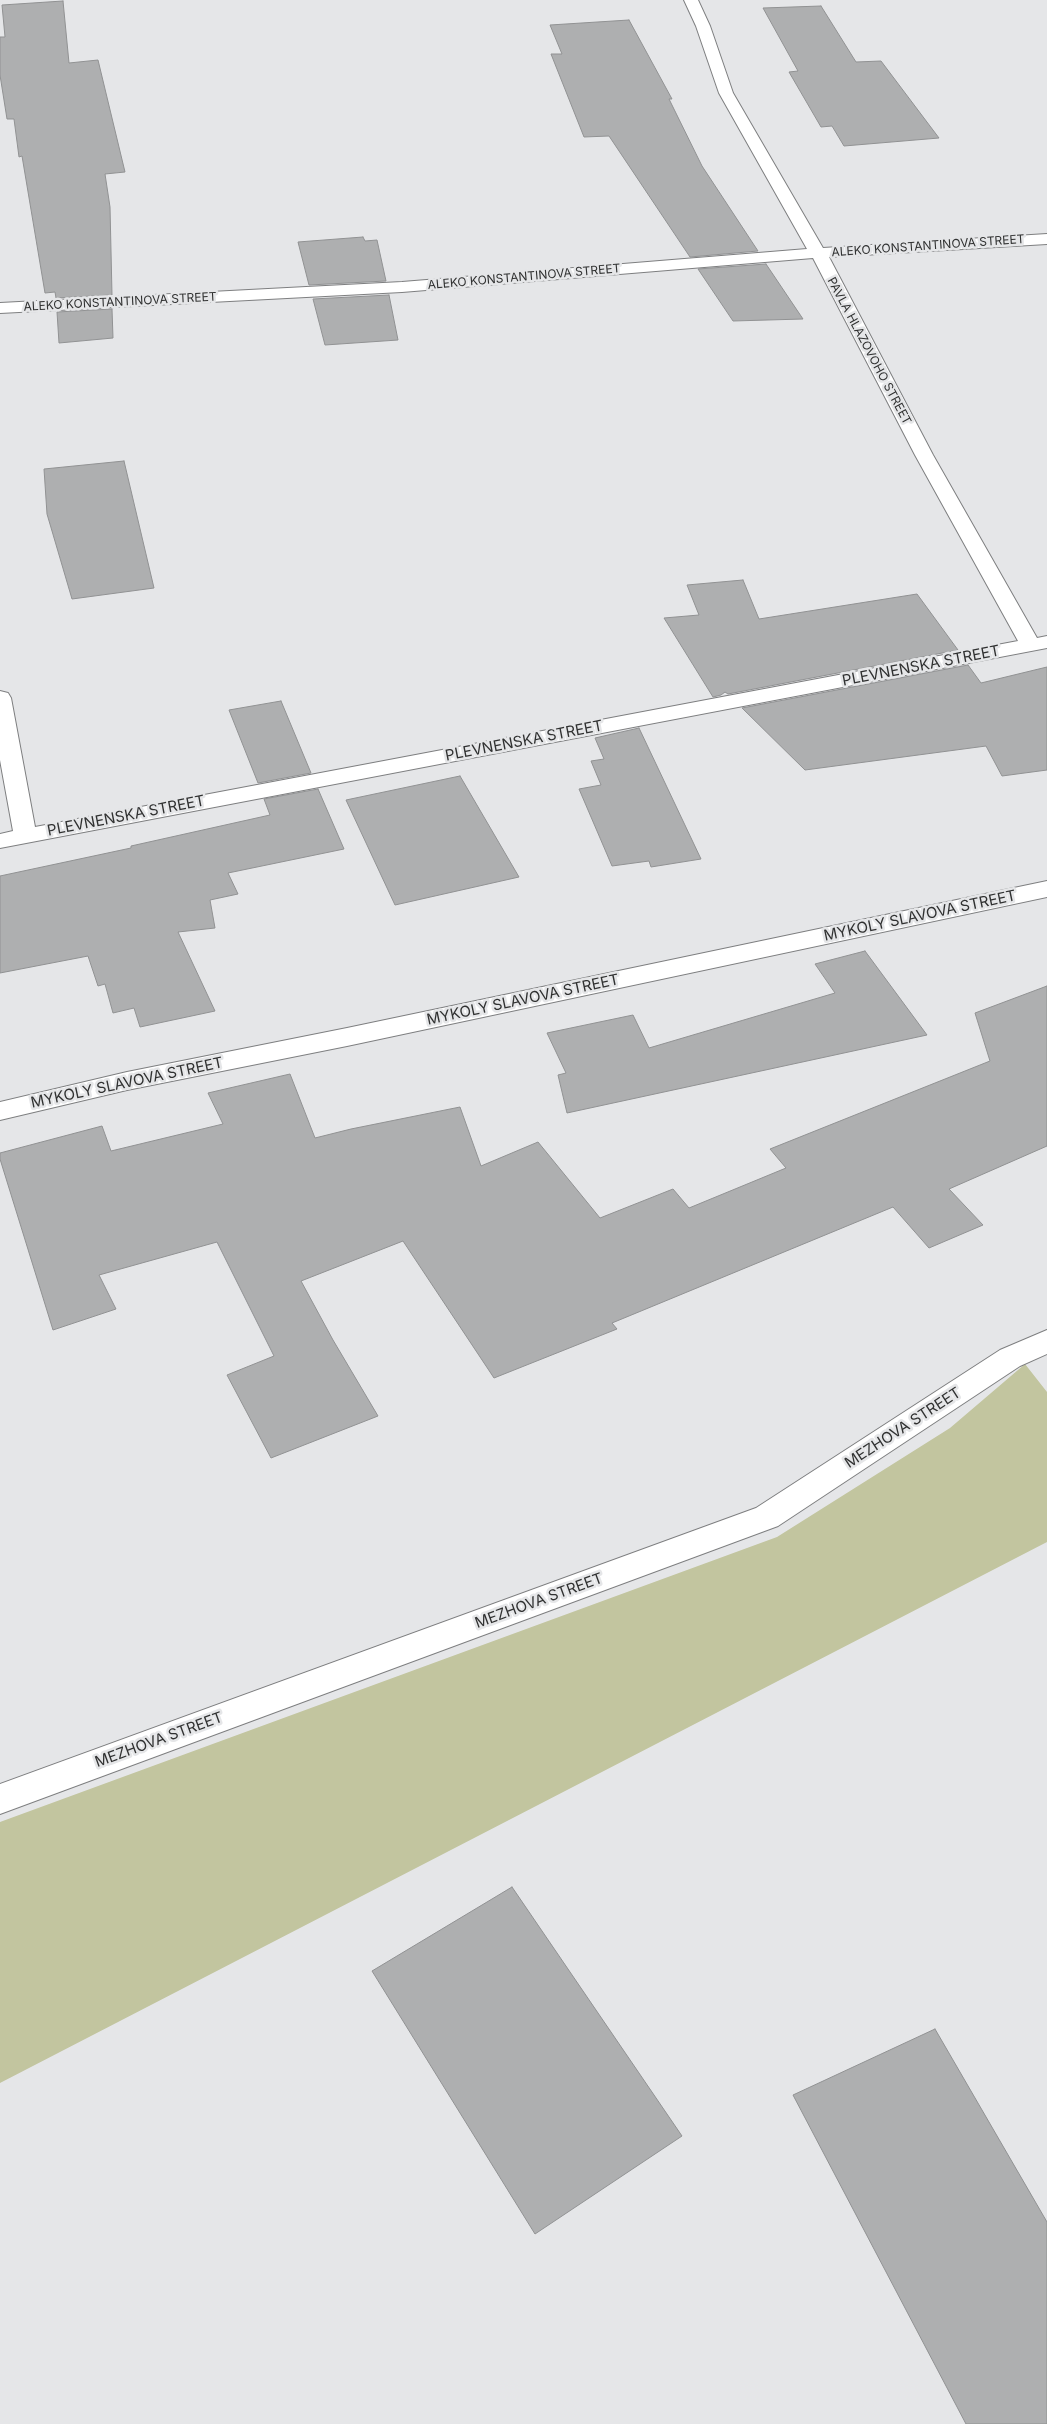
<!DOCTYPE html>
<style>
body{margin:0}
canvas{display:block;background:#e5e6e8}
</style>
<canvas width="1047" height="2424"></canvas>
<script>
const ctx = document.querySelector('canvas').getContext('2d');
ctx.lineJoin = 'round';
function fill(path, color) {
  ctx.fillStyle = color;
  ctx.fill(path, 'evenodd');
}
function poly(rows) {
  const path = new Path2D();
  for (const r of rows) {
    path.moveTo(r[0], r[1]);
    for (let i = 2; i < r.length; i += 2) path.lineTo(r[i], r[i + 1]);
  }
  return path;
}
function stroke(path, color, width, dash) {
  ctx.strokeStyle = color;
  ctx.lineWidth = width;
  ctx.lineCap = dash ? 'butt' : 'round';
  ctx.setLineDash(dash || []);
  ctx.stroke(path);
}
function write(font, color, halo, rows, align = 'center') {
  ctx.font = font + ' Inter,sans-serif';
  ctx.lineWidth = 5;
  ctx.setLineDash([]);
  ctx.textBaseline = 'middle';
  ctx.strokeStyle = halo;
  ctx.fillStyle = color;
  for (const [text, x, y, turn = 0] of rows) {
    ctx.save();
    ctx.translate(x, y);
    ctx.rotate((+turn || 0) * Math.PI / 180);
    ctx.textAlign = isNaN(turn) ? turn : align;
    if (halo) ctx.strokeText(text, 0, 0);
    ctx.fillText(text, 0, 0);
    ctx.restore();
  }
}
fill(poly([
 [1025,1364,1047,1392,1047,1542,0,2083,0,1822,777,1537,950,1428]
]), '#c2c59f');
const building = poly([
 [63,1,69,63,98,60,125,172,105,174,110,207,112,295,56,298,55,292,45,293,22,156,19,157,14,119,7,119,0,75,0,37,5,37,2,5,63,1],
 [821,6,856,62,881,61,939,138,844,146,832,126,821,127,789,72,798,71,763,8,821,6],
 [629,20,672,99,669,99,702,166,758,251,690,257,609,136,584,137,551,54,562,54,550,25,629,20],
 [363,237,365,241,377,240,386,281,309,285,298,242,363,237],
 [766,264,803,319,733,321,698,269,766,264],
 [389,295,398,340,325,345,313,299,389,295],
 [112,309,113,338,59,343,57,312,112,309],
 [124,461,154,588,72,599,47,514,44,469,124,461],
 [743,580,759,619,917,594,958,650,728,694,725,692,721,695,713,697,664,618,699,615,687,585,743,580],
 [968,665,981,683,1047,667,1047,770,1002,776,986,746,805,770,742,708,968,665],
 [281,701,311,773,258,783,229,710,281,701],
 [639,728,701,859,651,867,649,861,612,866,579,789,601,785,591,761,604,759,595,738,639,728],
 [460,776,519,877,395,905,346,800,460,776],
 [318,789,344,849,228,873,238,894,210,900,215,928,178,932,215,1011,140,1027,134,1008,113,1013,105,984,98,986,88,956,0,973,0,876,131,848,131,846,270,815,264,799,318,789],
 [865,951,927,1035,567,1113,558,1075,566,1073,547,1033,633,1015,649,1048,835,993,815,964,865,951],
 [1047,986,1047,1146,949,1189,983,1225,929,1248,893,1207,612,1323,617,1329,494,1378,403,1241,301,1281,333,1340,378,1416,271,1458,227,1375,274,1356,217,1242,99,1275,116,1309,53,1330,0,1159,0,1153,102,1126,111,1151,223,1124,208,1093,290,1074,315,1138,351,1129,460,1107,481,1166,538,1142,600,1218,673,1189,689,1208,786,1168,770,1149,990,1061,975,1013,1047,986],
 [512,1887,682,2136,535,2234,372,1971,512,1887],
 [935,2029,1047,2222,1047,2424,966,2424,793,2095,935,2029]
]);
fill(building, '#aeafb0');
stroke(building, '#919293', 1);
const minor = poly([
 [684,0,698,0,710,26,733,93,823,248,1047,234,1047,244,829,257,933,455,1037,638,1047,636,1047,648,0,848,0,834,13,831,0,760,0,691,8,693,11,698,35,827,1018,641,915,455,813,258,402,292,0,313,0,303,402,282,807,249,719,93,696,26,684,0],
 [1047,881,1047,897,347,1046,127,1090,0,1120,0,1102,127,1072,347,1028,1047,881],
 [1047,1330,1047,1354,1020,1366,778,1526,0,1814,0,1784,756,1508,1000,1350,1047,1330]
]);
stroke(minor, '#7e7f80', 2);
fill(minor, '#fff');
write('12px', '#303131', '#e5e6e8', [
 ["ALEKO KONSTANTINOVA STREET",928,246,-4],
 ["ALEKO KONSTANTINOVA STREET",524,277,-5],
 ["ALEKO KONSTANTINOVA STREET",120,302,-3],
 ["PAVLA HLAZOVOHO STREET",869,351,62]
]);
write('15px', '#303131', '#e5e6e8', [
 ["PLEVNENSKA STREET",921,666,-11],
 ["PLEVNENSKA STREET",524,741,-11],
 ["PLEVNENSKA STREET",126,816,-11],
 ["MYKOLY SLAVOVA STREET",920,916,-12],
 ["MYKOLY SLAVOVA STREET",523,1000,-12],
 ["MYKOLY SLAVOVA STREET",127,1083,-12],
 ["MEZHOVA STREET",903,1428,-33],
 ["MEZHOVA STREET",539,1601,-20],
 ["MEZHOVA STREET",159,1740,-20]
]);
</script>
